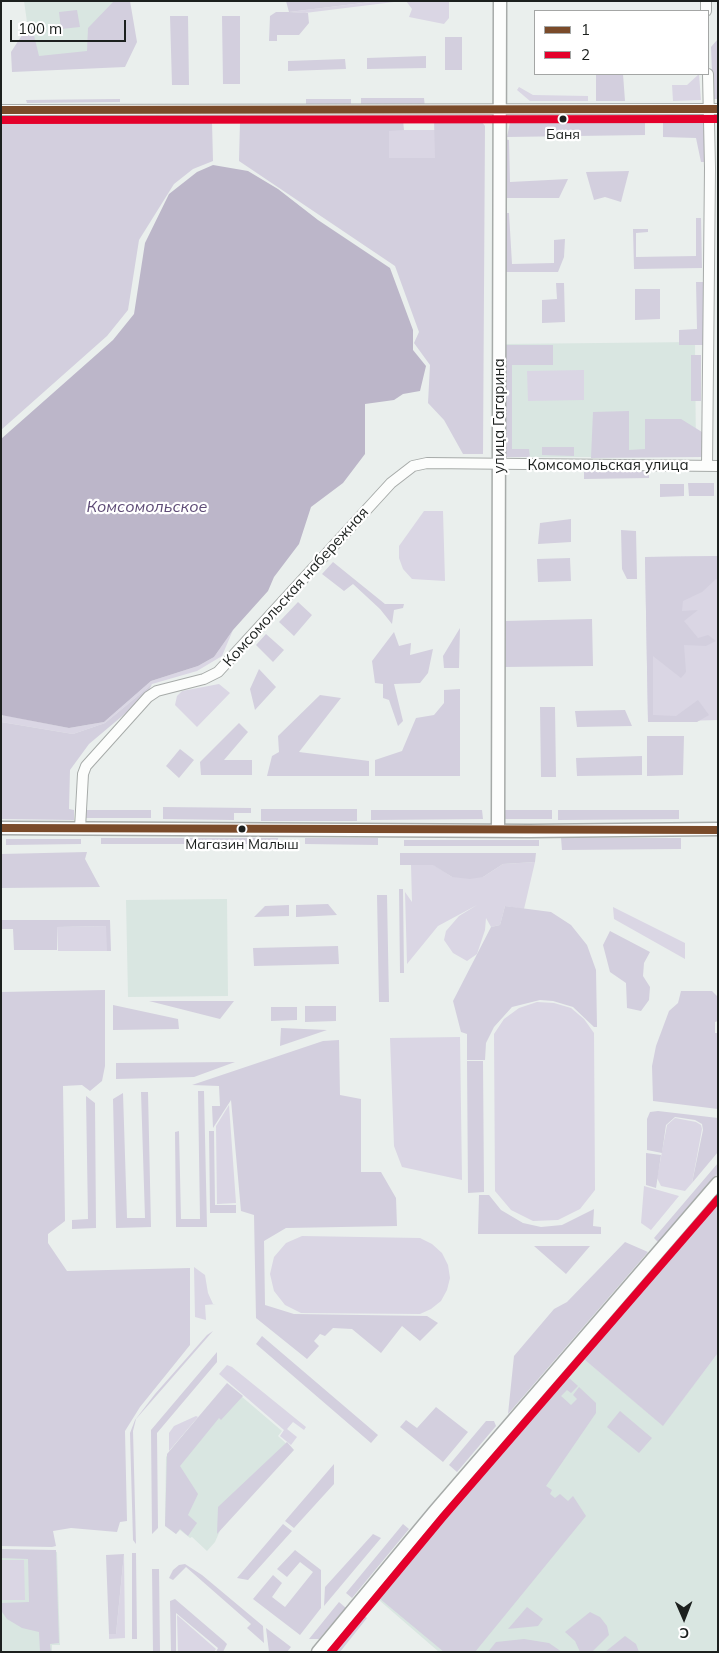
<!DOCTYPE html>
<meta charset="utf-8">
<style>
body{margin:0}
#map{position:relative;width:719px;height:1653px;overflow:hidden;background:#eaefed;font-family:Mulish,sans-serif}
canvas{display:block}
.frame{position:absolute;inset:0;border:2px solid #1c201e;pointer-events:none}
.legend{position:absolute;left:534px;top:10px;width:175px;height:65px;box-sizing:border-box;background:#fff;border:1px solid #a4a6a5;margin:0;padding:6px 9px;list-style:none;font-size:15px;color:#1c201e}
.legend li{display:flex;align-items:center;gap:10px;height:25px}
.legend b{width:25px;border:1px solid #a4a6a5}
.north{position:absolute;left:659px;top:1593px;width:50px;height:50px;-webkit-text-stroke:4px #fff;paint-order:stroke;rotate:179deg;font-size:14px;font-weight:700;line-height:20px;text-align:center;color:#1c201e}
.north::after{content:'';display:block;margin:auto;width:18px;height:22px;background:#1c201e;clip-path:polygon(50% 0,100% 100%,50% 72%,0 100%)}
.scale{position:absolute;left:10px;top:20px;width:116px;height:22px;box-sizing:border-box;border:2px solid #1c201e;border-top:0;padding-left:6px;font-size:15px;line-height:18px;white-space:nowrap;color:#1c201e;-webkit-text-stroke:4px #fff;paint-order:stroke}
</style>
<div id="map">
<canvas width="719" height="1653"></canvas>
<div class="frame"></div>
<ul class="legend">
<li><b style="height:6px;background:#7a4b2a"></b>1</li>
<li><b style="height:6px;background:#e4002b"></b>2</li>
</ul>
<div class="north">С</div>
<div class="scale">100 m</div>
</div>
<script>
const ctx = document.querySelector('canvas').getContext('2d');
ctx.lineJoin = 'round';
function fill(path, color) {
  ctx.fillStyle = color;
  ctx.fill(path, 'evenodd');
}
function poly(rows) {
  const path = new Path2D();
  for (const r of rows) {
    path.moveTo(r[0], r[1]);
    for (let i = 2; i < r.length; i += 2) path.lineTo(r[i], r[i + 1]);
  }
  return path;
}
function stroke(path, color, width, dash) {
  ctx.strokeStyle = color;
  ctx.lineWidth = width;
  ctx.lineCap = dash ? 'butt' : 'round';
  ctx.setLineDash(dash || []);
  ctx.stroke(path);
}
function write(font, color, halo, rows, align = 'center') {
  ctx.font = font + ' Mulish,sans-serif';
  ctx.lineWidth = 4.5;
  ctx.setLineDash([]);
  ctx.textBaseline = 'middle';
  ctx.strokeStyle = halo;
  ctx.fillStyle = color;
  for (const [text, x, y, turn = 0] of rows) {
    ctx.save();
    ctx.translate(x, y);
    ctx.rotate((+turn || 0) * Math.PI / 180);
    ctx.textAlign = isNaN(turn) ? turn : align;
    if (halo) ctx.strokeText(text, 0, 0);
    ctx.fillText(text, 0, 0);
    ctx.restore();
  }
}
fill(poly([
 [24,1,123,1,130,49,33,64],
 [695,342,696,457,504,457,504,344],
 [227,899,228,996,128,997,126,900],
 [718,1353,718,1652,439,1652,372,1594,545,1395,583,1360,579,1355,663,1425],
 [227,1384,282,1431,278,1436,290,1447,222,1526,215,1542,207,1551,192,1537,190,1538,180,1530,176,1534,165,1525,166,1457],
 [1,1552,57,1552,60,1645,52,1645,52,1652,1,1652]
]), '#d9e6e1');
fill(poly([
 [379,1,402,1,305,13,289,12],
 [406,1,449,1,449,18,444,24,409,17,412,9],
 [699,74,701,100,673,101,672,85,687,85],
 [519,87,533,95,588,96,588,101,530,101,517,90],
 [389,130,435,130,435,158,389,158],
 [584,370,584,400,528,401,527,371],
 [424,511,443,511,445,581,412,579,403,569,399,558,399,546],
 [718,556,718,720,648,722,645,557],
 [233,630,222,656,197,671,152,684,105,723,73,734,1,722,3,715,69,728,104,722,151,681,198,666,214,657],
 [219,684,230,693,197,727,175,705,177,696,182,691],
 [535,862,524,909,505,906,500,925,491,927,486,918,485,930,477,954,467,961,453,953,444,940,446,931,459,916,477,905,438,926,407,964,405,892,412,902,411,865,434,865,452,877,483,877,503,864],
 [613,907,685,943,685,959,614,919],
 [107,926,107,951,58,951,57,927],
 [537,1002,554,1003,571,1008,584,1019,594,1033,595,1190,580,1209,558,1220,533,1221,511,1210,495,1191,494,1034,504,1019,519,1008],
 [460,1037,462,1180,402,1167,394,1146,390,1038],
 [229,1105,236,1203,217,1204,216,1126],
 [675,1118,696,1122,701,1125,702,1129,692,1183,685,1191,661,1186,657,1178,667,1125],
 [644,1186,679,1196,651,1230,641,1223],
 [302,1236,420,1238,432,1244,442,1253,448,1265,450,1278,447,1290,441,1301,431,1309,420,1314,301,1313,285,1305,274,1291,270,1274,274,1257,286,1243],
 [194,1267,205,1275,208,1293,213,1304,216,1304,205,1305,206,1320,195,1317],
 [227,1365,232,1367,306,1427,304,1430,293,1422,287,1429,297,1437,291,1445,280,1436,284,1430,219,1374],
 [196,1416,198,1417,169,1451,169,1433,174,1426],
 [124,1554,125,1638,109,1639,109,1634,116,1634],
 [1,1560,24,1560,25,1600,1,1600],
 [177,1615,216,1649,214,1652,178,1652]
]), '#dad6e4');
fill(poly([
 [114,1,130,1,137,42,125,67,12,72,11,52,26,29,32,27,39,56,87,51,88,28],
 [286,1,379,1,289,12,308,13,309,23,299,35,277,35,277,41,269,41,270,16,276,12,289,12],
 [77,10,80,27,61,29,59,12],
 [170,16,188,16,189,85,172,85],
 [222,16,240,16,240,84,223,84],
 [445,37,462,37,462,70,445,70],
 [717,40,718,99,713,99,711,47],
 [426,56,426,68,367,69,367,58],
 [345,59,346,69,288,71,288,61],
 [596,74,623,74,625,101,596,101],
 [361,98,424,98,425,108,361,108],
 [120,99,120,102,27,103,26,100],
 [306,99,351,99,351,107,306,107],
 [479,118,485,126,483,454,463,454,444,420,428,403,430,365,414,343,419,332,395,266,239,161,240,122,403,120,404,130,389,131,389,158,435,158,434,119],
 [663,120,704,120,704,162,701,162,696,138,663,137],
 [645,121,645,135,507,137,510,122],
 [1,122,212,122,213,161,193,169,174,184,139,240,128,310,107,336,1,430],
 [504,139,509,140,510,182,568,179,559,198,505,198],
 [629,171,621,202,605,197,594,200,586,172],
 [503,213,509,213,512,264,554,263,554,240,565,239,564,257,558,272,504,272],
 [696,218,701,218,702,268,634,269,633,229,648,229,648,232,636,233,636,257,696,256],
 [696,282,703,282,704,345,679,345,679,330,697,329],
 [556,283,564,283,565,322,542,323,542,300,557,299],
 [635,289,660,289,660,319,635,320],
 [504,345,553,345,553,365,512,365,512,449,529,449,530,457,506,457],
 [691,355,701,355,701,401,691,401],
 [629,411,629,450,645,449,645,419,681,419,702,432,702,457,591,458,593,412],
 [542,447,574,447,574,456,542,455],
 [584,470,649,470,649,478,584,479],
 [688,483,714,483,714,496,689,496],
 [660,484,684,484,684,496,660,497],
 [571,519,571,542,538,544,540,523],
 [621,530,636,531,637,579,627,579,622,569],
 [718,556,718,581,716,579,702,592,683,601,682,611,698,610,684,621,698,638,708,635,716,641,706,646,684,645,686,672,681,678,653,656,653,715,676,716,698,700,709,715,697,722,648,722,645,557],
 [570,558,571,581,538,582,537,559],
 [333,562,385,604,404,604,403,608,394,610,392,624,380,609,353,584,344,591,322,574],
 [298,602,312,615,294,636,279,622],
 [592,619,593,666,504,667,504,621],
 [460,628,459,668,444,668,443,656],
 [394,632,399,646,411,643,410,655,433,649,428,673,420,683,394,684,403,721,398,726,389,700,383,698,383,684,375,683,372,661],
 [266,634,284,650,273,662,256,645],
 [259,669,276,687,255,710,250,689],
 [152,684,146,696,89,744,70,770,69,809,74,810,74,820,1,819,1,722,73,734,105,723],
 [460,689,460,776,375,776,375,760,402,751,416,718,434,715,444,703,444,690],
 [320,695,341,698,299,752,369,761,369,776,267,776,272,756,279,752,278,736],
 [540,707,555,707,556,777,541,777],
 [625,710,632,726,577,727,575,711],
 [239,723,248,732,224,760,252,760,252,775,201,775,200,762],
 [647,736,684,736,683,775,647,776],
 [180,749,194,760,179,778,166,766],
 [642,756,642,775,577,776,576,758],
 [163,807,251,808,251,813,234,813,234,820,163,819],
 [261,809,357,809,357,821,261,821],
 [85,810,151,810,151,818,85,818],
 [371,810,482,810,483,819,371,820],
 [505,810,552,810,552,819,505,819],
 [558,810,679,810,679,819,558,820],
 [101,838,278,838,279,844,101,844],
 [305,838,378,838,378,845,305,844],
 [561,838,681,838,681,849,562,850],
 [6,839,81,839,81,844,6,845],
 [404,840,539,840,539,846,404,846],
 [87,852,85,859,100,887,1,888,1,854],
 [400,853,536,853,535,862,503,864,483,877,470,879,452,877,433,865,400,865],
 [399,889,403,889,404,973,400,973],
 [377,895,387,895,389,1002,379,1002],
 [328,904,337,915,296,917,296,905],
 [289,905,289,916,254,917,265,906],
 [505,906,551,912,571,925,587,945,596,970,597,1027,594,1027,573,1007,553,1001,540,1000,512,1007,494,1027,486,1043,485,1060,467,1060,467,1034,461,1032,453,1001,491,927,500,925],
 [1,920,110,920,111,951,107,951,106,926,57,927,57,950,14,950,13,929,1,929],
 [610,931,650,952,644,963,643,976,650,987,649,1000,641,1011,627,1008,626,983,610,972,603,945],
 [338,946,339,964,254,966,253,948],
 [105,990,105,1066,102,1081,90,1091,82,1085,63,1086,65,1221,48,1234,48,1243,67,1271,190,1268,190,1345,140,1407,125,1431,127,1521,120,1522,117,1532,71,1528,53,1531,56,1546,52,1547,1,1546,1,992],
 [681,991,712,991,718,997,718,1021,715,1022,715,1033,718,1033,718,1109,653,1101,652,1066,656,1046,669,1011,678,1003],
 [149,1001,234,1001,220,1019],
 [113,1005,178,1019,179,1029,113,1030],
 [305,1006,336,1006,336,1021,305,1022],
 [271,1007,297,1007,297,1020,271,1021],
 [281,1028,327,1030,280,1046],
 [339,1040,340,1095,361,1099,361,1172,381,1172,396,1198,397,1226,286,1228,264,1241,265,1305,294,1314,427,1316,438,1323,420,1341,402,1326,381,1353,352,1329,333,1328,325,1336,320,1334,314,1341,319,1346,307,1359,256,1318,254,1215,241,1211,231,1100,213,1128,212,1106,220,1106,219,1086,192,1085,323,1041],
 [467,1061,483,1061,484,1192,468,1193],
 [235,1062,194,1077,116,1079,116,1063],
 [198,1091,204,1091,207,1227,176,1227,175,1132,179,1131,181,1219,200,1219],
 [141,1092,148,1092,151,1227,116,1228,113,1099,123,1093,127,1218,145,1218],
 [86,1096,95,1103,96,1228,72,1229,72,1220,88,1219],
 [658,1111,718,1118,718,1152,692,1183,703,1130,702,1124,695,1120,675,1117,666,1125,662,1153,647,1150,647,1119,650,1112],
 [209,1131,214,1131,215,1205,236,1205,236,1213,210,1213],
 [646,1153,661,1155,656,1188,646,1185],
 [718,1163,718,1173,659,1243,654,1238],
 [718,1193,718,1353,663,1426,579,1355],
 [479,1195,489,1195,501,1210,523,1223,541,1227,562,1225,594,1209,593,1226,601,1227,601,1234,478,1234],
 [625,1242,648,1252,508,1414,514,1356,554,1309,567,1302],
 [534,1246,590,1246,566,1274],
 [213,1331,136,1419,133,1431,136,1544,133,1540,130,1433,135,1420,155,1394,207,1335],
 [262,1336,378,1435,371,1443,256,1344],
 [217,1352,217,1362,157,1433,158,1528,152,1534,151,1430],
 [564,1378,566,1380,569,1378,578,1386,571,1393,567,1390,561,1396,571,1405,577,1399,573,1395,579,1387,596,1403,596,1413,546,1486,552,1490,550,1494,555,1498,560,1494,568,1501,573,1496,586,1516,475,1652,444,1652,373,1593,536,1400,540,1402,545,1395,550,1399,558,1389,554,1385],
 [227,1383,243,1396,221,1420,219,1418,180,1466,198,1494,188,1515,197,1523,188,1536,180,1529,176,1534,165,1526,167,1454],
 [436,1407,468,1432,443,1462,400,1427,406,1420,417,1428],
 [620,1411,652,1438,639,1453,607,1427],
 [486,1421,494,1421,496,1426,457,1472,449,1465],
 [287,1442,294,1450,217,1534,218,1507],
 [334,1464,334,1484,294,1528,285,1521],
 [283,1524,292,1531,248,1580,237,1578],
 [403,1524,409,1529,352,1598,346,1593],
 [373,1534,381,1538,324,1606,325,1587],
 [1,1549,56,1550,59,1643,50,1644,51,1652,40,1652,39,1632,22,1628,7,1619,2,1612,1,1603,29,1602,28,1559,1,1558],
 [295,1550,321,1570,321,1608,300,1635,253,1599,273,1575,282,1583,272,1597,285,1607,313,1572,300,1562,287,1577,277,1569],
 [132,1553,136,1553,137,1639,132,1639],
 [124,1554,116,1634,109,1634,106,1555],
 [185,1564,202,1575,263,1626,264,1643,247,1628,251,1624,186,1567,173,1580,169,1578,173,1570,179,1565],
 [152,1569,159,1569,160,1652,153,1652],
 [175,1599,224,1641,227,1644,223,1652,216,1652,218,1648,176,1613,176,1652,171,1652,170,1601],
 [339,1602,346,1608,319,1639,309,1639],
 [527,1607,543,1619,538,1626,508,1629],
 [359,1611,367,1618,340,1652,326,1652],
 [590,1612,600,1617,607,1626,609,1635,592,1652,580,1652,575,1641,565,1632],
 [266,1628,291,1647,287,1652,269,1652],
 [625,1636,636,1644,639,1652,605,1652],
 [524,1639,549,1643,562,1652,488,1652,496,1642]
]), '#d3cfde');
fill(poly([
 [213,165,248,171,278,189,318,220,390,268,413,330,413,350,426,366,420,391,403,394,394,400,365,404,365,454,343,483,311,507,299,544,274,577,268,591,233,630,214,657,198,666,151,681,104,722,69,728,1,715,1,439,113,340,134,314,145,243,169,194,197,172]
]), '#bcb6c9');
const minor = poly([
 [706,1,706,11],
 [1,110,718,109],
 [707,466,710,168,708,74],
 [80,828,83,774,86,766,148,697,157,691,204,679,218,672,391,483,413,466,427,463,718,466]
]);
const major = poly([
 [1,828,529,831,718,829],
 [498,830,500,1],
 [318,1652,435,1511,718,1183]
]);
stroke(minor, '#a7aba9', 12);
stroke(major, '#a7aba9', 15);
stroke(minor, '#fcfdfc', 10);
stroke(major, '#fcfdfc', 12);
stroke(poly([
 [1,110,718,109],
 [1,828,718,830]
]), '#7a4b2a', 8);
stroke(poly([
 [1,120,718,119],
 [331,1652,443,1517,718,1199]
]), '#e4002b', 8);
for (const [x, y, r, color] of [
 [563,119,4.5,"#1c201e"],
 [242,829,4.5,"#1c201e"]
]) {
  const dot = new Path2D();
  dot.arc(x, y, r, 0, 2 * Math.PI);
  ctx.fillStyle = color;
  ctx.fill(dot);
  stroke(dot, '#fff', 2);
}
write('14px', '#1c201e', '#fff', [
 ["Баня",563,135],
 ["Магазин Малыш",242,845]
]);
write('15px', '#1c201e', '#fff', [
 ["улица Гагарина",499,416,-90],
 ["Комсомольская улица",608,465],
 ["Комсомольская набережная",296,587,-48]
]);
write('italic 16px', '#5e4b76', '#fff', [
 ["Комсомольское",147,507]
]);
</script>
